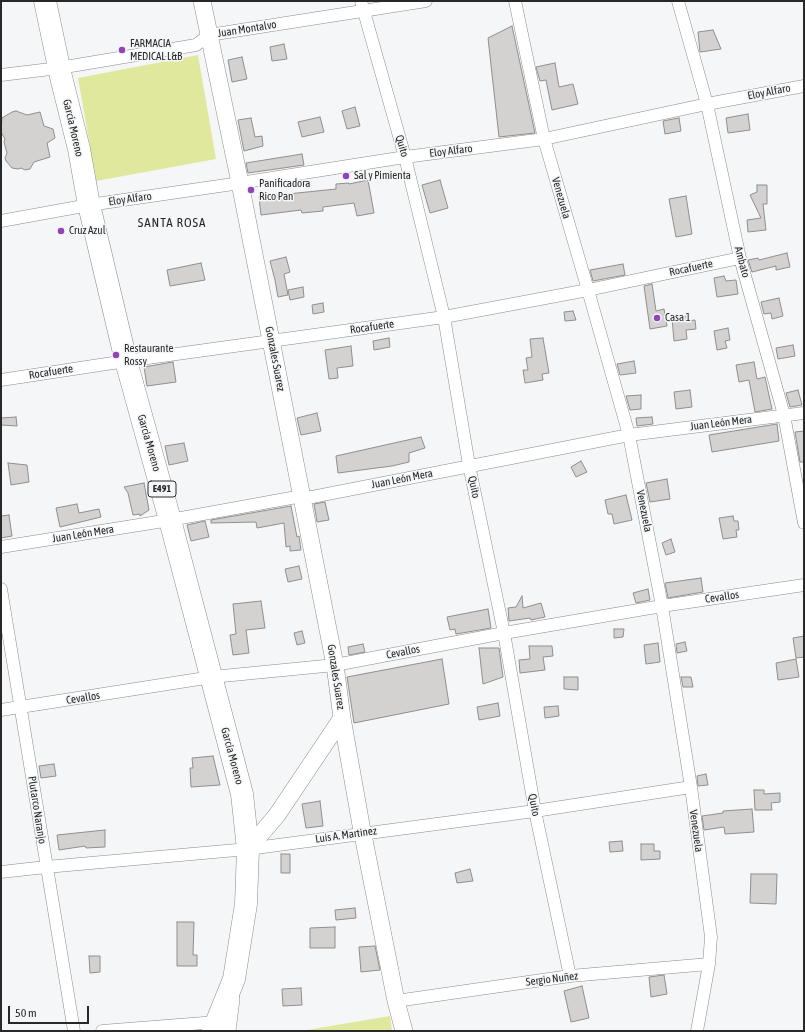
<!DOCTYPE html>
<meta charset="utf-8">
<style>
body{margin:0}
#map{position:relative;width:805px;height:1032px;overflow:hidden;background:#f4f6f8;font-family:"Asap Condensed",sans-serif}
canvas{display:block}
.frame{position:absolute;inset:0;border:2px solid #282829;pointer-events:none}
.scale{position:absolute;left:8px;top:1006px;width:81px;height:18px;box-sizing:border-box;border:2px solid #282829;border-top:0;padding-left:5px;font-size:12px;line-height:14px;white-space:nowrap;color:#282829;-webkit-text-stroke:3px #f4f6f8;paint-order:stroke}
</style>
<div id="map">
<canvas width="805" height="1032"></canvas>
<div class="frame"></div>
<div class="scale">50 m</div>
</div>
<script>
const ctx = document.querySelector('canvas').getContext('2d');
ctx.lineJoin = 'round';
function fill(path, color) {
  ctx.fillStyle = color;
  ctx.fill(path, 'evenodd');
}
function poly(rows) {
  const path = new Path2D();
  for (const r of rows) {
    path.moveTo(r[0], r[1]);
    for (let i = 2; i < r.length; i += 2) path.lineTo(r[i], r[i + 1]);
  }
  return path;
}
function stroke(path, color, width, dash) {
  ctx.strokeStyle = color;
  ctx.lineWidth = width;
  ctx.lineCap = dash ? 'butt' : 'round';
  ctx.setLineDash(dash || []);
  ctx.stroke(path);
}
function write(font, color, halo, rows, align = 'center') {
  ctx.font = font + ' "Asap Condensed",sans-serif';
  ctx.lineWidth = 3;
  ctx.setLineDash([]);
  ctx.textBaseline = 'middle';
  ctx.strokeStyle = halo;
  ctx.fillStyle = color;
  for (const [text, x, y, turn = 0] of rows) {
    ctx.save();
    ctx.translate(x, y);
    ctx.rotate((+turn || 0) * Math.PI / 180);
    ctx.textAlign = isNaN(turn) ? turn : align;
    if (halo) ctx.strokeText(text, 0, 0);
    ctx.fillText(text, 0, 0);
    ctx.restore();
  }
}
fill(poly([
 [198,55,216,159,96,181,78,78],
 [390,1016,392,1031,301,1031]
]), '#e0e89e');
const building = poly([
 [512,26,535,133,499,137,488,38,512,26],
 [713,30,721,49,700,52,698,32,713,30],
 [284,44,287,59,272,61,270,47,284,44],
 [242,57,247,79,232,82,228,60,242,57],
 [555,63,559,87,573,84,578,104,552,110,546,80,540,81,536,67,555,63],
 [355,107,360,126,347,129,342,111,355,107],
 [16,111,27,115,40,112,44,126,53,129,55,138,47,143,50,157,34,162,30,169,25,170,21,168,18,169,12,168,6,161,5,158,7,153,4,142,5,139,1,132,2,118,12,112,16,111],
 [748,114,750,130,728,133,726,118,748,114],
 [320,117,324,132,302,137,298,122,320,117],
 [251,118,255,137,262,136,263,146,244,151,238,120,251,118],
 [679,118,681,131,665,134,663,121,679,118],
 [302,154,304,165,248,173,246,163,302,154],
 [368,180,374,213,357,216,354,203,323,207,323,211,302,213,301,210,261,215,259,197,336,189,336,184,349,183,349,184,368,180],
 [440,180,448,208,430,213,422,185,440,180],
 [757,185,767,185,767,204,763,204,766,230,748,232,747,220,761,218,750,195,757,192,757,185],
 [686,196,692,234,676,237,669,199,686,196],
 [787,253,790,267,776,270,776,266,752,272,748,260,758,258,759,260,787,253],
 [286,257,290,272,284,274,288,295,278,297,275,280,270,261,286,257],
 [201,263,205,280,170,286,167,270,201,263],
 [623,264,625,275,593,281,590,270,623,264],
 [724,276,726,281,736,280,738,294,717,297,714,278,724,276],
 [652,284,656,311,664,309,667,326,650,329,644,286,652,284],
 [303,287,304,297,290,300,288,290,303,287],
 [779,298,783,316,772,319,771,313,764,314,761,302,779,298],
 [323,303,324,312,313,314,312,305,323,303],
 [573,311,576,320,565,321,564,312,573,311],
 [687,316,687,321,695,320,696,329,686,330,687,339,674,341,672,318,687,316],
 [728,328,730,340,725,341,727,348,717,350,714,331,728,328],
 [389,338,390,347,374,350,373,341,389,338],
 [543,338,549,373,542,374,543,380,525,383,523,370,528,370,526,358,532,357,530,339,543,338],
 [793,345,795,356,778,359,776,348,793,345],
 [351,346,353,366,337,368,338,378,329,379,325,350,351,346],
 [634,361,636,373,620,375,617,364,634,361],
 [173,362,176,382,147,386,144,367,173,362],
 [754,362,757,379,765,377,772,409,755,412,749,380,739,382,736,365,754,362],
 [690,390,692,407,676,409,674,392,690,390],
 [798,390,802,405,790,407,786,393,798,390],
 [641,395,641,409,630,410,626,396,641,395],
 [317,413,321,431,301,435,297,418,317,413],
 [16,417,17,426,1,425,1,418,16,417],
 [652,417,653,424,637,426,636,418,652,417],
 [777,424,779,441,712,452,709,435,777,424],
 [804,431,804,462,800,462,795,432,804,431],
 [421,437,425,448,409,453,409,462,392,466,338,473,336,456,421,437],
 [184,443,188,461,169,465,165,446,184,443],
 [581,461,587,472,576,477,571,467,581,461],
 [8,463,27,465,29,482,11,485,8,463],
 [667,479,670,499,650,502,646,483,667,479],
 [144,483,149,510,140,516,140,514,133,515,128,493,124,487,144,483],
 [626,495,632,520,614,524,612,514,608,514,605,500,626,495],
 [325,502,329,520,317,522,314,504,325,502],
 [77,504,79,513,99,509,101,517,60,527,56,508,77,504],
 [291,506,297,537,299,536,301,550,290,551,290,546,286,547,284,523,257,528,256,522,211,523,211,520,291,506],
 [9,515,12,536,1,538,1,516,9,515],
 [733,516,734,521,738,521,739,530,736,530,737,537,723,539,719,518,733,516],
 [205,521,209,537,191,541,187,525,205,521],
 [671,539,675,552,666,555,662,543,671,539],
 [299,566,302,579,288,582,285,569,299,566],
 [701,578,703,592,668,598,665,583,701,578],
 [648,589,650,600,636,603,633,593,648,589],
 [522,596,523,608,541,603,545,617,531,620,530,618,509,621,508,608,516,607,522,596],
 [261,601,265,628,246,630,249,653,233,655,230,635,236,634,233,604,261,601],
 [488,609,491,628,456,634,455,629,450,630,447,617,488,609],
 [614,629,624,629,623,637,614,638,614,629],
 [302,631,305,643,297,645,294,633,302,631],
 [804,636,804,657,796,658,793,638,804,636],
 [685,642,687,651,677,653,676,644,685,642],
 [658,643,660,662,646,664,644,645,658,643],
 [363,644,365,652,349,655,348,647,363,644],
 [529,646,552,646,553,656,543,657,545,670,520,673,519,660,530,659,529,646],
 [479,648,499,648,503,677,483,684,479,648],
 [442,659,449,704,354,723,347,677,442,659],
 [796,659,799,677,778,680,776,663,796,659],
 [564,677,578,677,578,690,564,689,564,677],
 [681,677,691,677,693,687,683,687,681,677],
 [498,703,500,716,479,720,477,707,498,703],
 [558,706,559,716,545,718,544,707,558,706],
 [213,756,220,785,191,787,190,768,193,768,192,758,213,756],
 [54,764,56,776,41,778,39,766,54,764],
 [706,774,708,785,698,786,697,776,706,774],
 [754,790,764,790,764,794,780,793,780,802,771,803,772,810,755,810,754,790],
 [320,801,323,826,306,828,302,804,320,801],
 [752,809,754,832,725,834,724,827,704,830,702,816,723,813,723,811,752,809],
 [105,830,105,847,86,848,85,846,59,850,57,835,105,830],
 [622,841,623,851,610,852,609,842,622,841],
 [641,844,654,844,654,851,660,851,660,859,641,860,641,844],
 [281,854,290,854,290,873,281,873,281,854],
 [470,869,473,881,457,883,455,873,470,869],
 [751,874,777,874,776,904,750,903,751,874],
 [355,908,356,918,336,920,335,910,355,908],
 [177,922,194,922,193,955,197,955,197,966,177,966,177,922],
 [335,927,335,948,310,948,310,928,335,927],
 [375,946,380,970,361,972,359,947,375,946],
 [89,956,100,956,100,972,90,973,89,956],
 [664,975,667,994,651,997,649,977,664,975],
 [582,986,589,1018,571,1022,564,991,582,986],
 [301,988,302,1005,283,1006,282,989,301,988]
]);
fill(building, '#d4d2d1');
stroke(building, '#918e8d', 1);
const street = poly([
 [361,1,405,157,444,317,469,465,504,633,535,811,570,976],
 [515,1,544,139,588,290,629,435,662,606,691,787,711,937,709,964,697,1031],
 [678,1,707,104,740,258,784,415,804,523],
 [1,75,59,68,196,45,209,35,426,1],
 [1,221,89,205,240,183,405,157,544,139,707,104,804,86],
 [1,380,126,361,444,317,588,290,740,258],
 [1,547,170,520,302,496,312,497,629,435,804,413],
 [1,589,74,1031],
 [1,710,212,677,335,665,504,633,662,606,804,585],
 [1,872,46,867,248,849,535,811,691,787],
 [396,1001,570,976,709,964],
 [102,1031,217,1022]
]);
const secondary = poly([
 [202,1,239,178,335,665,342,718,277,815,248,849],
 [342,718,361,825,396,1001,404,1031],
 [227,1031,231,999]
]);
const highway = poly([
 [45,1,61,77,79,149,89,205,126,361,170,520,242,794,248,849,246,904,234,979,213,1031]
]);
stroke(street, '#898a8c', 13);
stroke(secondary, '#898a8c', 18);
stroke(highway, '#898a8c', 23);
stroke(street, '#fff', 12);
stroke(secondary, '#fff', 17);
stroke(highway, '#fff', 22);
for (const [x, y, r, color] of [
 [122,50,4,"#9243b4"],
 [346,176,4,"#9243b4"],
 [251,190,4,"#9243b4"],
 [61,231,4,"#9243b4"],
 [657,318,4,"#9243b4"],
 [116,355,4,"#9243b4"]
]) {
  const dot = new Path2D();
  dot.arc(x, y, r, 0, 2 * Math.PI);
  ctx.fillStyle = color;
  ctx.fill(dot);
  stroke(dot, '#f4f6f8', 1.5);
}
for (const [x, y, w] of [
 [162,489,28]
]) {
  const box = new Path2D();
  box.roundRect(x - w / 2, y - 8, w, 16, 3);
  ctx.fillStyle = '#f4f6f8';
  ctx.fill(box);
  stroke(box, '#282829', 1);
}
write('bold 10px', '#282829', null, [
 ["E491",162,489]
]);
write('11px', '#282829', '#f4f6f8', [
 ["Juan Montalvo",247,29,-9],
 ["Eloy Alfaro",769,92,-11],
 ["García Moreno",73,128,77],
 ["Quito",402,146,74],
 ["Eloy Alfaro",451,151,-7],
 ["Venezuela",561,198,74],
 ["Eloy Alfaro",130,199,-8],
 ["Ambato",742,262,75],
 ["Rocafuerte",691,268,-12],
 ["Rocafuerte",372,327,-8],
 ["Gonzales Suarez",275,359,79],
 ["Rocafuerte",51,372,-9],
 ["Juan León Mera",721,423,-7],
 ["García Moreno",149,443,74],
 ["Juan León Mera",402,479,-11],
 ["Quito",474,487,78],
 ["Venezuela",644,511,79],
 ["Juan León Mera",83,534,-9],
 ["Cevallos",722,597,-8],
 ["Cevallos",403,652,-11],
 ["Gonzales Suarez",336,677,81],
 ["Cevallos",83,698,-9],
 ["García Moreno",232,756,75],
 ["Quito",534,805,79],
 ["Plutarco Naranjo",37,810,81],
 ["Venezuela",696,831,82],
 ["Luis A. Martinez",346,835,-8],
 ["Sergio Nuñez",552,979,-7]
]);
write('11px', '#282829', '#f4f6f8', [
 ["FARMACIA",130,44],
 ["MEDICAL L&B",130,57],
 ["Sal y Pimienta",354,176],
 ["Panificadora",259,184],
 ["Rico Pan",259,197],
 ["Cruz Azul",69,231],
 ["Casa 1",665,318],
 ["Restaurante",124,349],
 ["Rossy",124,362]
], 'left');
ctx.letterSpacing = '1px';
write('13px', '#282829', '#f4f6f8', [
 ["SANTA ROSA",172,223]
]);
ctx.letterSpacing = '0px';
</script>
